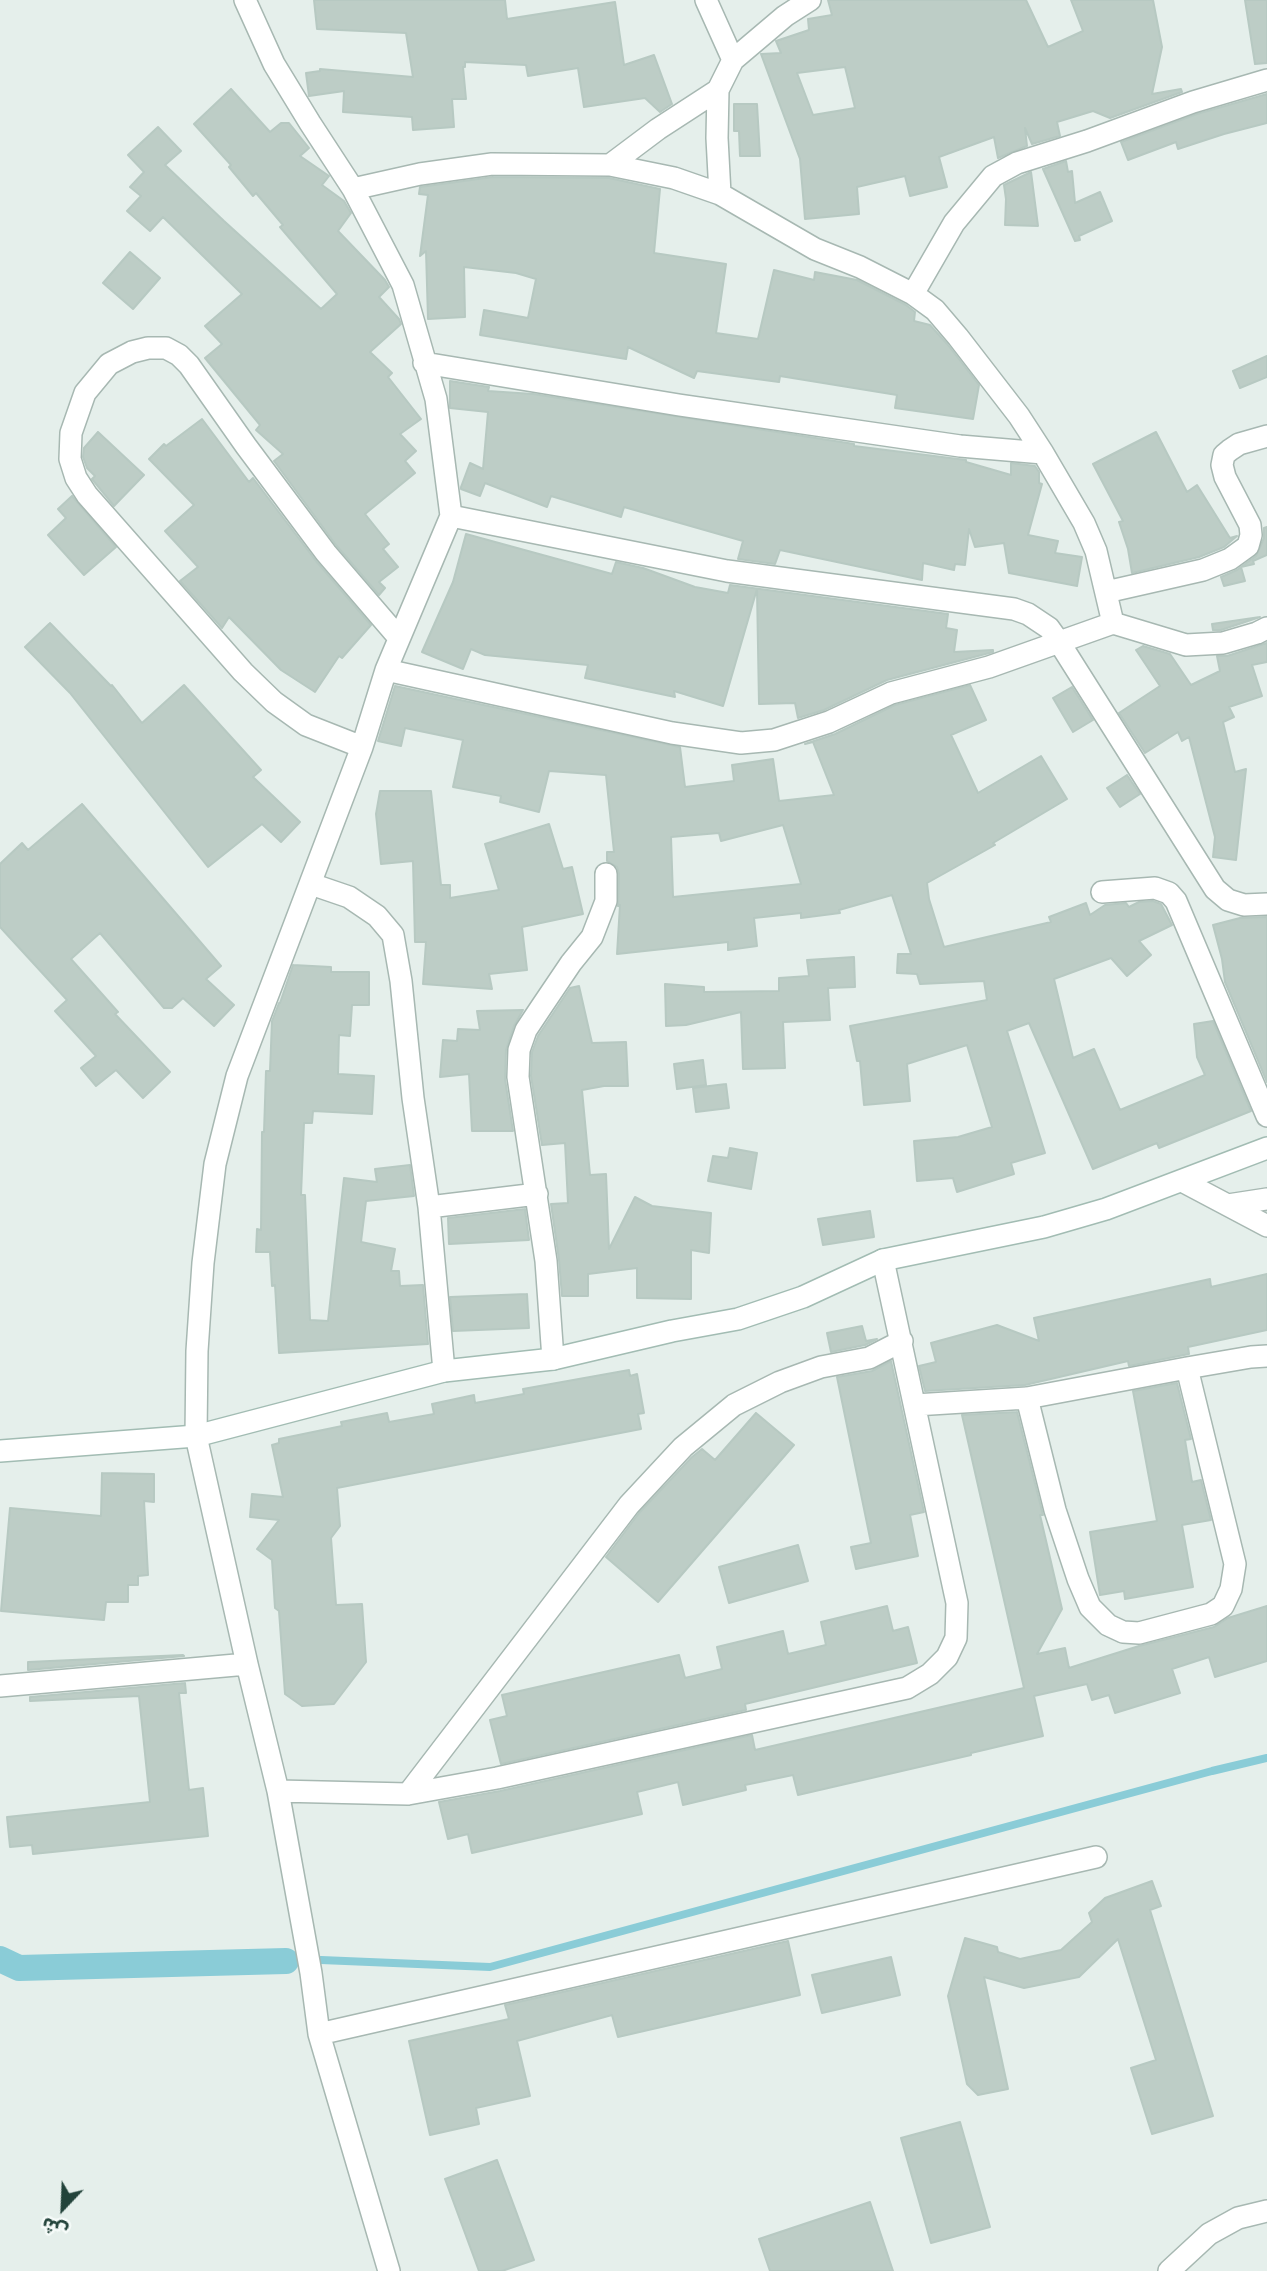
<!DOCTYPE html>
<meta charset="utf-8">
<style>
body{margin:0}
#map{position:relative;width:1267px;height:2271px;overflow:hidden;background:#e5efeb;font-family:Arial,"Noto Sans Arabic",sans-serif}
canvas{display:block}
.north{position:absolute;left:28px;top:2173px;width:70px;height:70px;-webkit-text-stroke:5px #f6fbf9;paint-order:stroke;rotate:203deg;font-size:19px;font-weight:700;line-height:28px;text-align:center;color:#22433a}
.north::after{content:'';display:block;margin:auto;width:24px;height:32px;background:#22433a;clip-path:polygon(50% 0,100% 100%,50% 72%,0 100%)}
</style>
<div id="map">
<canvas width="1267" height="2271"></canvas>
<div class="north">ش</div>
</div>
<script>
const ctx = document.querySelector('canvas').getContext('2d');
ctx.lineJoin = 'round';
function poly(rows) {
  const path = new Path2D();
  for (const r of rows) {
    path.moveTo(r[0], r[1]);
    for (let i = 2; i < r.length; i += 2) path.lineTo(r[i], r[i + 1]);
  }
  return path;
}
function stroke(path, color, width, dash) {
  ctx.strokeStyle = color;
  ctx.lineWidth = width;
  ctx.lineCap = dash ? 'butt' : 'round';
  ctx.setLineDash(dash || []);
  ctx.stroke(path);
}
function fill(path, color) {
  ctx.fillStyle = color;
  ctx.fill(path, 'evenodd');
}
stroke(poly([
 [321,1960,490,1967,1212,1771,1267,1758]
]), '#8accd7', 8);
stroke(poly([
 [0,1959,19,1968,286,1961]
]), '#8accd7', 26);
const building = poly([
 [314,0,505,0,507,19,615,2,624,65,654,55,672,104,660,112,645,98,584,107,578,68,528,76,526,65,465,62,465,67,463,67,466,99,452,99,454,127,413,130,412,117,343,112,344,91,309,96,306,73,320,71,320,69,413,77,406,33,317,29,314,0],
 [828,0,1026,0,1048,47,1083,31,1071,0,1153,0,1162,47,1152,94,1181,89,1182,92,1110,118,1093,111,1057,122,1060,136,1032,144,1025,128,1027,146,998,158,994,137,939,157,947,187,910,196,905,176,857,187,859,214,805,219,800,159,761,54,781,53,776,41,809,30,808,19,832,15,828,0],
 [845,67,855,108,813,115,797,73,845,67],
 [1245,0,1267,0,1267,63,1255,64,1245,0],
 [231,89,270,132,281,123,289,123,309,148,300,156,329,176,322,185,344,201,351,213,338,231,385,280,389,287,379,297,399,319,401,324,370,352,392,373,388,377,421,419,400,434,416,451,405,461,415,473,365,514,389,544,383,549,398,567,379,582,385,588,379,595,336,545,274,461,283,454,256,430,260,425,205,358,222,344,205,326,242,294,163,217,150,231,127,211,141,196,130,187,144,172,128,155,158,127,181,151,165,165,224,221,321,309,337,294,280,227,283,225,256,193,253,196,229,167,231,165,194,124,231,89],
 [1267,94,1267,123,1224,134,1178,149,1176,142,1128,160,1121,142,1197,114,1267,94],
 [734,104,757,104,760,156,740,156,739,131,734,131,734,104],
 [1066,161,1068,172,1072,171,1075,203,1100,192,1112,221,1079,236,1080,240,1075,241,1043,169,1066,161],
 [1031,172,1038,226,1005,225,1006,199,1004,185,1031,172],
 [493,177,609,178,660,189,654,253,726,264,716,333,758,339,774,270,814,280,815,272,857,280,906,305,915,312,914,321,930,325,948,345,979,385,973,419,895,408,897,395,780,376,779,382,697,371,694,378,628,347,626,359,480,335,484,310,528,318,536,279,516,273,464,267,465,317,428,319,426,251,420,256,428,195,419,194,420,187,493,177],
 [130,252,160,278,133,309,103,283,130,252],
 [1267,356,1267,377,1240,388,1233,371,1267,356],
 [450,381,489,387,488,391,533,394,854,444,854,446,966,460,966,462,1011,475,1011,463,1035,466,1039,472,1039,483,1042,484,1028,535,1058,541,1055,553,1082,557,1077,586,1009,573,1004,543,975,547,969,529,965,565,955,564,954,570,923,563,922,580,780,550,775,564,738,559,743,541,624,507,621,517,551,496,547,507,485,483,480,496,461,489,461,487,470,463,483,469,488,412,450,408,450,381],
 [202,419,249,482,253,478,316,561,371,625,342,658,339,656,315,692,281,670,229,617,222,628,180,581,198,567,165,531,194,505,149,459,164,444,166,446,202,419],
 [98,432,144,475,114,506,92,479,95,476,87,468,83,457,84,448,98,432],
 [1156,432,1187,492,1197,485,1230,538,1237,536,1224,547,1199,557,1132,573,1128,549,1119,522,1123,521,1093,464,1156,432],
 [72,496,116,547,84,575,48,535,66,518,58,509,72,496],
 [1267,527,1267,555,1253,561,1254,564,1241,567,1245,581,1224,586,1221,577,1237,570,1256,556,1264,538,1264,528,1267,527],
 [466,534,612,574,616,562,643,568,695,587,728,593,730,585,948,614,946,628,957,630,954,652,993,650,993,652,887,680,824,710,798,718,795,703,759,704,757,589,723,706,674,691,675,697,585,678,588,665,485,655,471,649,463,669,422,652,453,582,466,534],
 [1260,617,1221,630,1213,630,1212,624,1260,617],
 [50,623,111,686,112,685,142,723,184,685,261,770,253,777,300,822,281,842,262,824,208,867,70,693,25,647,50,623],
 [1267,643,1267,662,1252,665,1262,696,1229,707,1234,717,1223,722,1235,772,1246,769,1236,860,1213,857,1215,837,1189,737,1182,741,1178,732,1145,753,1119,713,1160,686,1136,650,1143,646,1170,654,1191,685,1220,671,1217,656,1227,656,1267,643],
 [970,685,986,720,951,735,978,793,1041,756,1067,799,993,843,995,845,927,883,929,899,944,947,1051,922,1049,917,1086,903,1090,915,1105,905,1126,903,1129,907,1139,902,1153,901,1161,904,1172,925,1139,941,1151,955,1127,976,1111,958,1054,979,1073,1058,1094,1049,1120,1110,1205,1075,1197,1057,1194,1024,1213,1021,1251,1111,1159,1148,1157,1143,1093,1169,1029,1023,1007,1031,1045,1153,1011,1163,1014,1174,957,1192,953,1178,917,1181,914,1141,958,1137,992,1127,967,1045,907,1064,910,1101,864,1105,860,1061,857,1061,850,1026,987,1000,984,981,920,984,917,974,897,973,898,954,911,954,892,895,839,910,840,913,801,918,801,913,754,918,757,946,728,950,728,942,617,954,620,905,618,906,619,874,617,867,607,861,607,852,614,852,606,775,549,771,539,812,500,802,501,796,453,787,463,740,405,728,401,746,378,741,395,686,680,747,685,787,734,781,732,765,773,759,779,801,834,795,813,742,805,744,835,734,895,705,970,685],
 [783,825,801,884,673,897,671,837,719,833,721,841,783,825],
 [1072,687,1093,720,1073,732,1053,698,1072,687],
 [1127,775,1140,794,1120,807,1107,788,1127,775],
 [380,791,431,791,441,885,450,885,450,898,499,890,485,844,549,824,563,869,572,867,583,914,522,927,527,970,489,974,492,989,423,984,426,942,415,942,413,861,381,864,376,814,380,791],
 [82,804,221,966,206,979,234,1005,214,1026,183,998,172,1008,164,1008,100,933,71,959,118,1012,115,1014,170,1072,143,1098,116,1070,96,1086,81,1068,96,1056,55,1011,67,1000,0,927,0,864,22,843,28,850,82,804],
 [1267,917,1267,1082,1225,982,1222,959,1213,925,1240,918,1267,917],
 [854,957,855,987,828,988,830,1020,783,1022,785,1068,743,1069,741,1012,686,1025,666,1026,665,984,704,987,704,992,779,991,779,978,809,976,807,960,854,957],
 [293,965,331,967,331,972,369,972,369,1005,352,1005,350,1036,339,1035,338,1074,374,1076,372,1114,313,1111,312,1123,304,1123,301,1195,305,1195,310,1320,328,1321,344,1178,377,1182,375,1169,410,1165,414,1196,366,1201,361,1242,395,1249,391,1271,399,1271,400,1286,423,1285,428,1344,279,1353,275,1285,272,1286,270,1252,256,1252,257,1229,261,1230,262,1132,264,1132,266,1071,270,1071,272,1021,279,1003,280,1003,293,965],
 [579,986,592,1043,626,1042,628,1086,604,1086,582,1090,590,1175,606,1174,609,1249,635,1197,652,1206,711,1213,709,1253,691,1250,691,1299,637,1298,637,1268,588,1274,588,1296,562,1296,559,1260,551,1204,568,1203,565,1143,542,1145,531,1076,532,1052,538,1036,570,988,579,986],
 [523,1010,514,1026,506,1050,505,1079,513,1131,472,1131,469,1074,440,1077,443,1040,457,1041,458,1029,480,1030,477,1011,523,1010],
 [703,1060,706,1085,677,1089,674,1064,703,1060],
 [726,1084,729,1108,696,1112,693,1088,726,1084],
 [730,1148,757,1153,751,1189,708,1181,713,1156,728,1158,730,1148],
 [525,1209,529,1240,449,1244,448,1218,525,1209],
 [870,1211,874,1237,823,1245,818,1219,870,1211],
 [1267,1274,1267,1330,1188,1347,1189,1354,1129,1366,1128,1361,1025,1385,925,1391,919,1366,936,1362,931,1343,997,1325,1039,1341,1034,1318,1210,1279,1211,1287,1267,1274],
 [527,1294,529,1328,453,1331,450,1297,527,1294],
 [862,1326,866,1341,877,1339,865,1345,831,1352,827,1333,862,1326],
 [891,1361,924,1512,910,1515,918,1556,856,1569,851,1547,871,1543,837,1377,872,1371,891,1361],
 [629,1370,630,1376,637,1374,644,1413,638,1414,641,1429,337,1488,340,1526,331,1538,336,1605,362,1604,366,1662,334,1704,302,1706,285,1694,279,1611,275,1608,272,1560,257,1549,279,1520,250,1517,252,1494,283,1497,272,1445,279,1443,279,1439,342,1426,341,1422,387,1413,389,1422,434,1414,432,1404,474,1395,475,1403,524,1394,523,1389,629,1370],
 [1177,1383,1191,1439,1185,1440,1192,1482,1201,1480,1211,1520,1182,1525,1193,1587,1125,1599,1124,1591,1100,1595,1090,1532,1157,1521,1133,1391,1177,1383],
 [1017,1412,1043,1515,1040,1515,1062,1609,1037,1654,1065,1648,1069,1668,1139,1646,1214,1627,1228,1618,1267,1606,1267,1661,1215,1677,1209,1657,1172,1669,1180,1693,1115,1713,1109,1695,1092,1700,1087,1684,1034,1696,1043,1736,971,1753,971,1755,798,1795,793,1775,745,1785,746,1790,683,1805,678,1782,637,1792,642,1814,472,1853,468,1834,448,1839,439,1802,500,1791,752,1735,755,1750,1024,1688,962,1415,1017,1412],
 [756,1413,794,1445,658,1602,606,1557,639,1513,692,1457,702,1449,715,1460,756,1413],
 [102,1473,154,1474,154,1502,144,1501,148,1575,138,1576,138,1585,128,1585,128,1602,106,1602,104,1620,1,1611,10,1508,101,1516,102,1473],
 [798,1545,808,1581,729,1603,719,1567,798,1545],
 [887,1606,893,1631,908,1627,917,1663,745,1704,746,1710,501,1764,490,1720,507,1716,502,1695,679,1655,685,1678,722,1669,717,1647,783,1631,788,1654,826,1645,821,1622,887,1606],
 [183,1655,184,1656,28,1670,28,1662,183,1655],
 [185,1683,186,1693,179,1693,189,1790,203,1788,208,1836,33,1854,32,1845,10,1847,7,1817,150,1802,139,1696,30,1701,30,1697,185,1683],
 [1152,1881,1161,1906,1150,1910,1213,2116,1152,2134,1131,2068,1156,2060,1118,1939,1079,1977,1024,1988,984,1977,1008,2089,978,2095,967,2084,948,1996,965,1938,997,1947,998,1952,1020,1959,1061,1950,1092,1922,1089,1913,1105,1898,1152,1881],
 [788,1941,800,1995,618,2037,612,2015,517,2041,530,2096,476,2108,479,2124,430,2135,409,2041,509,2019,505,2005,788,1941],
 [891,1957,900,1995,822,2013,812,1975,891,1957],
 [960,2122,990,2227,931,2243,901,2138,960,2122],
 [497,2160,534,2260,502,2271,479,2271,445,2179,497,2160],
 [870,2202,893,2271,770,2271,759,2239,870,2202]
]);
fill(building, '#bdcdc6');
stroke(building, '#b7c9c2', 2);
const street = poly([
 [245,0,274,64,310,123,353,189,403,285,436,399,451,516,386,670,362,747,237,1076,215,1164,203,1263,197,1351,196,1436,247,1664,278,1791,311,1973,319,2034,389,2271],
 [706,0,733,60],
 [610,165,658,129,718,90],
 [353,189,420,174,492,164,610,165,674,178,720,194,815,249,860,267,913,294,935,310,958,337,1019,416,1043,453,1084,523,1096,551,1113,623],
 [720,194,717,138,718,90,733,60,785,16,810,0],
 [913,294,954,223,993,176,1017,163,1087,141,1193,102,1267,80],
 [424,363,679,405,960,446,1043,453],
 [451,516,727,571,1014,609,1028,614,1049,628,1059,642,1215,889,1228,900,1244,905,1267,904],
 [1106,592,1203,570,1230,559,1248,546,1251,535,1250,525,1225,477,1222,465,1224,455,1230,450,1239,444,1267,436],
 [386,670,672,733,741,743,774,740,829,722,891,693,989,667,1113,623,1186,645,1223,643,1257,633,1267,628],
 [362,747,306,725,274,702,243,672,87,495,76,478,70,459,71,433,85,393,109,364,132,352,148,348,166,348,179,355,189,365,246,446,326,553,399,638],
 [311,884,349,897,377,916,393,935,401,981,413,1098,429,1207,444,1371],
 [1102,892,1155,888,1169,893,1176,901,1267,1116],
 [1182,1181,1267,1226],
 [1228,1205,1267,1199],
 [429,1207,537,1194],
 [553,1359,546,1261,518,1077,519,1050,526,1030,542,1006,571,963,592,937,606,901,606,874],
 [1027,1398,1055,1510,1078,1579,1090,1607,1108,1625,1123,1632,1139,1633,1211,1614,1223,1606,1231,1589,1235,1564,1187,1368],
 [915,1405,1027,1398,1187,1368,1251,1357,1267,1356],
 [0,1686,247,1664],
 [278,1791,408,1794,497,1778,907,1688,930,1674,947,1657,956,1638,957,1603,883,1260],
 [408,1794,629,1505,683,1447,734,1405,780,1382,821,1367,869,1358,902,1341],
 [319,2034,1096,1857],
 [1169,2271,1209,2234,1238,2218,1267,2211]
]);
const secondary = poly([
 [0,1451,196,1436,444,1371,553,1359,672,1331,738,1319,803,1297,883,1260,1044,1227,1106,1209,1267,1148]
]);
stroke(street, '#a7b8b2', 24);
stroke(secondary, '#a2bcb3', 24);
stroke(street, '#fff', 21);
stroke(secondary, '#fff', 21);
</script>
